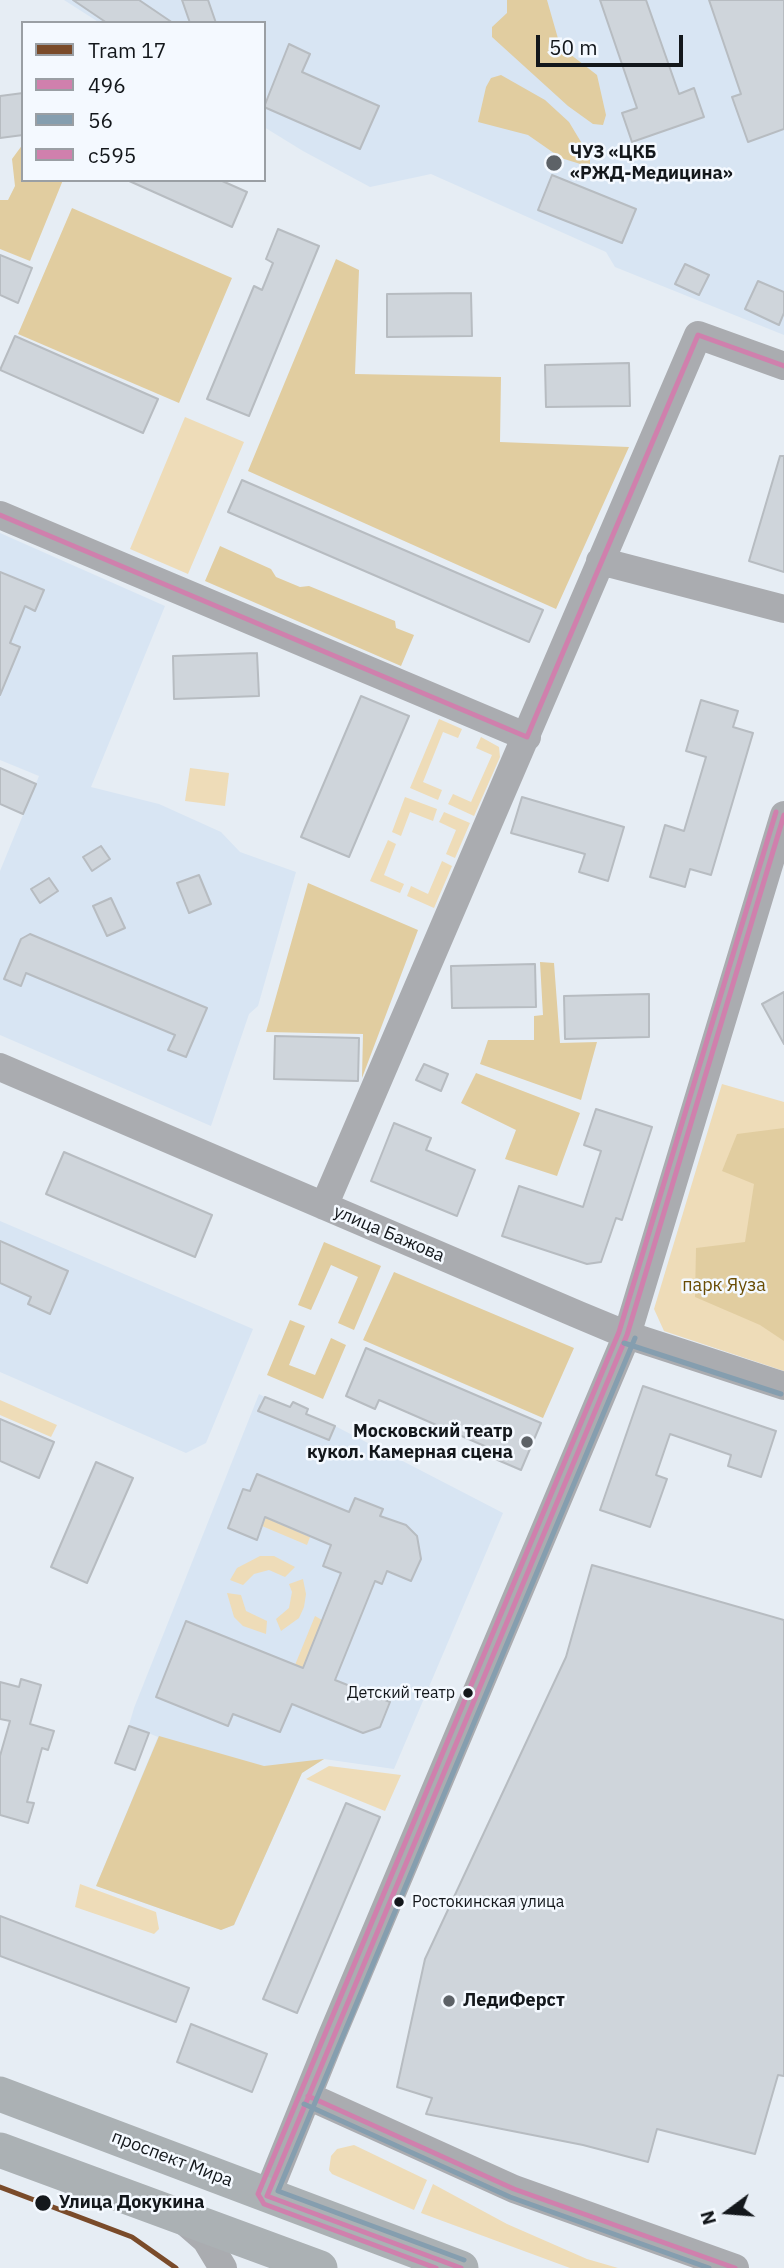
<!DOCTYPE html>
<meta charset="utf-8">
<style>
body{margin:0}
#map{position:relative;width:784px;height:2268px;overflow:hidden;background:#e6edf4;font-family:"IBM Plex Sans",sans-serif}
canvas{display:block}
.legend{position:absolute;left:21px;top:21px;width:245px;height:161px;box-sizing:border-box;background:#f4f9ff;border:2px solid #9a9fa4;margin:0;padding:9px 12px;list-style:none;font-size:21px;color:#13171b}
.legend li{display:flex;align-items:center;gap:14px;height:35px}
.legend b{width:35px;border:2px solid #9a9fa4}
.north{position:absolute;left:693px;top:2177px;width:70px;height:70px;-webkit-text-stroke:5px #f4f9ff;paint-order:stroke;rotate:254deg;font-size:19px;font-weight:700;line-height:28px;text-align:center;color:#13171b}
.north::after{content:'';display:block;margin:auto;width:24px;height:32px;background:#13171b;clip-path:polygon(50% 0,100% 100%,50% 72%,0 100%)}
.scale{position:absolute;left:536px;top:35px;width:147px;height:32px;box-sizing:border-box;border:4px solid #13171b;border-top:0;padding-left:9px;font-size:21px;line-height:24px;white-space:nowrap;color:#13171b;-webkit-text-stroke:5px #f4f9ff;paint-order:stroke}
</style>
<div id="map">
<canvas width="784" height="2268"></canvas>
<ul class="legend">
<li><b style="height:9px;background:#7a4b2a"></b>Tram 17</li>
<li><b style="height:9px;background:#d080ad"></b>496</li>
<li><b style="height:9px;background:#859eaf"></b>56</li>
<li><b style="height:9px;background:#d080ad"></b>с595</li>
</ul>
<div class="north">N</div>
<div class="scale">50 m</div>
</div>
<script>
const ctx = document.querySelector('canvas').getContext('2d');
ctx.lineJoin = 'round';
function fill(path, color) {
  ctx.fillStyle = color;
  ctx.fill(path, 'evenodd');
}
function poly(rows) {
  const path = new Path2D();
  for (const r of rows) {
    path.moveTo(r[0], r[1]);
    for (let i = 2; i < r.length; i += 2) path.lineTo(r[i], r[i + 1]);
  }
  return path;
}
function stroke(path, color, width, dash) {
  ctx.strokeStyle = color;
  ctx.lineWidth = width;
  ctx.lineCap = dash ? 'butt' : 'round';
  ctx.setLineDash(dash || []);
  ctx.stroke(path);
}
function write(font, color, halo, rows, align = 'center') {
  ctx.font = font + ' "IBM Plex Sans",sans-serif';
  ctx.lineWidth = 5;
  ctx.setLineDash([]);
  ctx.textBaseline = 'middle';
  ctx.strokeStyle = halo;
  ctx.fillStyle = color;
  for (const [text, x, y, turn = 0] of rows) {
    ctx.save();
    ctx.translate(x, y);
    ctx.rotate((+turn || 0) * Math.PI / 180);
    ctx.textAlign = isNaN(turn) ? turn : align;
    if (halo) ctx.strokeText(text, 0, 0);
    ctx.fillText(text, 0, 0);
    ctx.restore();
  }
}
fill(poly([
 [64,0,784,0,784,335,615,267,606,252,431,174,370,187,303,151,264,127,264,23,100,23],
 [0,533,165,606,91,787,159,804,221,832,240,852,296,872,258,1006,249,1014,211,1126,0,1035,0,871,39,776,0,760],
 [0,1221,253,1329,206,1443,186,1453,0,1372],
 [259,1394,265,1397,259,1411,328,1440,335,1426,503,1513,394,1769,324,1759,302,1773,234,1925,221,1930,96,1886,158,1737,129,1725,134,1708]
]), '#d8e5f3');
fill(poly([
 [185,417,244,442,188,574,130,549],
 [439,719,462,729,458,738,443,732,423,782,442,790,438,800,410,788],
 [481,737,499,747,500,757,474,816,448,804,453,794,471,802,492,755,476,748],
 [190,768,229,773,225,806,185,801],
 [405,797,437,809,433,821,410,812,401,836,392,832],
 [444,812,470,823,455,858,446,854,456,830,439,822],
 [388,840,396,844,384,875,404,884,400,893,370,881],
 [442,861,452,866,434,908,407,896,411,886,428,894],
 [722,1084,784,1102,784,1371,664,1331,654,1309],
 [0,1400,57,1425,51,1437,0,1415],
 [266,1518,310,1537,307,1545,262,1526],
 [260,1556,274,1556,295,1567,285,1577,269,1570,254,1574,243,1585,230,1580,237,1568],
 [303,1579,306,1594,304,1607,299,1618,281,1631,276,1619,289,1608,292,1592,289,1584],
 [227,1593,241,1595,246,1611,267,1621,266,1634,243,1626,234,1617],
 [315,1616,322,1620,303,1668,295,1665],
 [329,1766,401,1775,385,1811,306,1779],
 [80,1884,156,1912,159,1929,154,1934,75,1907],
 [354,2145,427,2180,414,2210,332,2174,329,2170,331,2156,337,2149],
 [433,2184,507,2224,587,2259,618,2268,570,2268,421,2213]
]), '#eedcb8');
fill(poly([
 [507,0,547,0,559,42,566,51,597,75,606,115,603,125,593,124,568,106,492,37,492,27,507,13],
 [501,75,545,100,569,122,590,157,590,167,561,158,528,135,478,122,486,87,491,78],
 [23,144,23,180,63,180,30,261,0,249,0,200,8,200,15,186,12,159],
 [72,208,232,278,179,403,18,334],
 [336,259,359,270,355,374,501,377,500,442,629,447,556,609,248,471],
 [220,546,271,569,276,577,300,587,309,586,395,621,396,628,414,635,401,666,205,581],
 [308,883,418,930,362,1078,363,1034,266,1032],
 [540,962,554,963,560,1043,597,1042,581,1100,480,1064,488,1040,534,1040,534,1016,543,1015],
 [476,1073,580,1113,557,1176,505,1159,516,1130,461,1103],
 [784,1128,784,1341,760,1325,695,1297,696,1248,745,1242,754,1184,722,1171,737,1134],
 [324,1242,381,1266,354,1330,338,1323,358,1277,331,1265,311,1310,298,1305],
 [394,1272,574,1348,543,1418,363,1340],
 [290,1320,305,1326,289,1365,315,1375,331,1338,346,1345,323,1399,267,1375],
 [159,1736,264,1766,324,1759,302,1773,234,1925,221,1930,96,1886]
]), '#e1cda0');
const building = poly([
 [73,0,139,0,173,23,107,23,73,0],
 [182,0,208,0,216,23,190,23,182,0],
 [600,0,646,0,679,94,694,88,704,117,632,142,622,113,637,108,600,0],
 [709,0,784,0,784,129,748,142,732,97,741,94,709,0],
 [289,44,310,54,302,72,379,106,360,149,264,107,289,44],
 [23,93,23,135,0,138,0,96,23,93],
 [552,175,636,209,622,243,538,210,552,175],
 [127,180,220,180,247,192,232,227,127,180],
 [278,229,319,246,249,416,207,399,254,286,262,290,273,263,266,259,278,229],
 [0,255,32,268,18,303,0,295,0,255],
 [685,264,709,275,699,295,675,284,685,264],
 [758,281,784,292,784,313,779,325,745,309,758,281],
 [471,293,472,336,387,337,387,294,471,293],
 [15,336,158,399,143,433,0,370,15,336],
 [629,363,630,406,546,407,545,365,629,363],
 [780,456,784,456,784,572,749,561,780,456],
 [242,480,543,610,529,642,228,512,242,480],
 [0,572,44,590,35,611,25,606,10,643,20,647,0,695,0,572],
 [257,653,259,696,174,699,173,656,257,653],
 [361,696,409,716,349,857,301,837,361,696],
 [701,700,738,711,733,727,753,733,711,875,690,869,685,887,650,877,665,825,684,831,706,757,686,751,701,700],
 [0,768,36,784,23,814,0,804,0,768],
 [522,797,624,827,608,881,579,872,585,854,511,833,522,797],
 [101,846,110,859,92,871,83,857,101,846],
 [199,875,211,904,189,913,177,883,199,875],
 [49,878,58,891,40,903,31,889,49,878],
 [111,898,125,928,107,936,93,906,111,898],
 [30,934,207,1008,186,1057,168,1050,175,1035,26,973,21,986,4,979,21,939,30,934],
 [535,964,536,1007,452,1008,451,966,535,964],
 [784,992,784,1044,762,1004,784,992],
 [649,994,649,1037,565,1039,564,996,649,994],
 [275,1036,359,1038,358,1081,274,1079,275,1036],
 [424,1064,448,1074,441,1091,416,1080,424,1064],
 [596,1109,652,1127,622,1220,616,1218,601,1262,587,1264,502,1236,519,1186,583,1207,601,1151,584,1145,596,1109],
 [394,1123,431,1138,426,1150,475,1170,457,1216,371,1181,394,1123],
 [64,1152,212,1215,195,1257,46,1194,64,1152],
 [0,1241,68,1271,50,1314,28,1304,31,1297,0,1283,0,1241],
 [366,1348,541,1423,521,1470,493,1458,496,1451,379,1400,375,1409,346,1396,366,1348],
 [643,1386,776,1431,761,1477,728,1466,731,1455,670,1434,656,1475,667,1479,650,1527,600,1510,643,1386],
 [265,1397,290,1407,293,1402,308,1409,306,1414,335,1426,329,1440,258,1411,265,1397],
 [0,1419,54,1442,39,1478,0,1461,0,1419],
 [96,1462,133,1478,87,1583,51,1567,96,1462],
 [257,1474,349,1512,355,1498,383,1509,380,1516,406,1525,417,1536,421,1559,411,1581,387,1571,382,1584,375,1581,335,1680,390,1702,380,1727,363,1733,292,1704,280,1732,233,1714,228,1726,156,1697,186,1621,303,1668,341,1573,323,1566,331,1545,265,1517,257,1540,228,1528,243,1489,250,1491,257,1474],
 [592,1565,784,1620,784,2076,778,2075,755,2154,657,2129,648,2162,583,2145,426,2114,432,2098,397,2087,425,1959,566,1657,592,1565],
 [21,1679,41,1685,30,1724,54,1731,48,1750,42,1748,27,1802,34,1803,28,1823,0,1815,0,1756,10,1721,0,1719,0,1682,19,1687,21,1679],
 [129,1726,149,1733,135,1770,115,1763,129,1726],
 [346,1803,380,1817,297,2013,263,1999,346,1803],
 [0,1916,189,1988,176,2022,0,1956,0,1916],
 [191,2024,267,2054,252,2092,177,2062,191,2024]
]);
fill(building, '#cfd5db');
stroke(building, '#b7bcc1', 2);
stroke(poly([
 [0,515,527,737],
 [600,561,784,609],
 [0,1067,579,1315,627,1335,784,1386],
 [324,1206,698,335,784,366],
 [308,2096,514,2189,735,2268],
 [267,2196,330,2040,627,1335,784,815],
 [183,2220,206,2240,223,2268]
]), '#aaacb0', 28);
stroke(poly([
 [0,2094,461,2268],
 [0,2150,320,2268]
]), '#abb1b4', 35);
stroke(poly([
 [0,515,527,737],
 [527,737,698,335,784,366],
 [308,2096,514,2189,735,2268],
 [461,2268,267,2196,627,1335,784,815]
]), '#d080ad', 5);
stroke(poly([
 [624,1343,781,1394],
 [304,2104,510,2197,709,2268],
 [464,2260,278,2191,635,1338]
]), '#859eaf', 5);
stroke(poly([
 [436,2268,264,2204,258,2194,619,1332,776,812]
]), '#d080ad', 5);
stroke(poly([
 [0,2187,132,2237,176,2268]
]), '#7a4b2a', 5);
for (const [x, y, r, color] of [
 [554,163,9,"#5d6267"],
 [527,1442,7,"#5d6267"],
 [468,1693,6,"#13171b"],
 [399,1902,6,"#13171b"],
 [449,2001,7,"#5d6267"],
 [43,2203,9,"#13171b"]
]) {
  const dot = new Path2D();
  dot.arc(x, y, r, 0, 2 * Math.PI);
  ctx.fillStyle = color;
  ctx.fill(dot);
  stroke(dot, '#f4f9ff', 2.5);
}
write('16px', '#13171b', '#f4f9ff', [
 ["Детский театр",455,1693],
 ["Ростокинская улица",412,1902,"left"]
], 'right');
write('bold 18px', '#13171b', '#f4f9ff', [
 ["ЧУЗ «ЦКБ",570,153],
 ["«РЖД-Медицина»",570,174],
 ["Московский театр",513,1432,"right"],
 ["кукол. Камерная сцена",513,1453,"right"],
 ["ЛедиФерст",463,2001]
], 'left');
write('18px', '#13171b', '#f4f9ff', [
 ["улица Бажова",389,1234,23],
 ["проспект Мира",172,2159,21]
]);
write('18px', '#694c04', '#f4f9ff', [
 ["парк Яуза",724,1286]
]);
write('bold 18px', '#13171b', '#f4f9ff', [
 ["Улица Докукина",59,2203]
], 'left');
</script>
